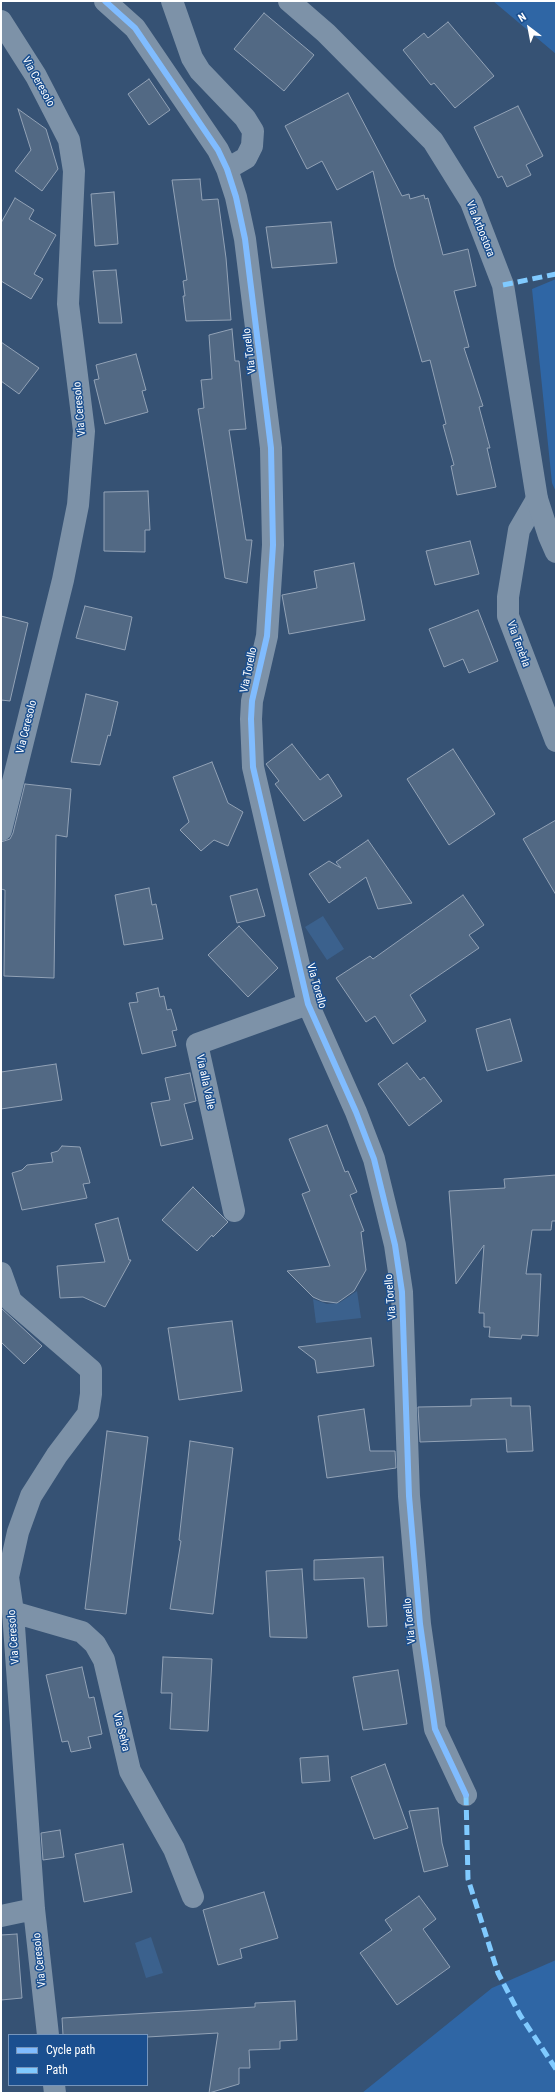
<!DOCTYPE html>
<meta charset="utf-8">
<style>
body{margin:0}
#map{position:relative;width:557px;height:2094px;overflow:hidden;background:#365274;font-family:"Roboto Condensed",sans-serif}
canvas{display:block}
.frame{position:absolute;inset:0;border:2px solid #fff;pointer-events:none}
.legend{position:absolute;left:8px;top:2034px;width:140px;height:52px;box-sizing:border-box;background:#1b4f8f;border:1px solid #7695bc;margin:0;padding:5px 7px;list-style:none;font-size:12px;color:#fff}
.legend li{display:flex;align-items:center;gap:8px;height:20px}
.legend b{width:20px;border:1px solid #7695bc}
.north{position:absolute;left:509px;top:8px;width:40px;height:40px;-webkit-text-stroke:3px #1b4f8f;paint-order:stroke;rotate:328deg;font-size:11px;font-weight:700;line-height:16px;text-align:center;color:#fff}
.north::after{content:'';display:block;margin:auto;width:14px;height:18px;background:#fff;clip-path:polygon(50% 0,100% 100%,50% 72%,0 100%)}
</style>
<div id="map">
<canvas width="557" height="2094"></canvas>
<div class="frame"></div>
<ul class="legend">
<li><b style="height:5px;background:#80bcff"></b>Cycle path</li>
<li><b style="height:5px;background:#80caff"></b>Path</li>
</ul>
<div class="north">N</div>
</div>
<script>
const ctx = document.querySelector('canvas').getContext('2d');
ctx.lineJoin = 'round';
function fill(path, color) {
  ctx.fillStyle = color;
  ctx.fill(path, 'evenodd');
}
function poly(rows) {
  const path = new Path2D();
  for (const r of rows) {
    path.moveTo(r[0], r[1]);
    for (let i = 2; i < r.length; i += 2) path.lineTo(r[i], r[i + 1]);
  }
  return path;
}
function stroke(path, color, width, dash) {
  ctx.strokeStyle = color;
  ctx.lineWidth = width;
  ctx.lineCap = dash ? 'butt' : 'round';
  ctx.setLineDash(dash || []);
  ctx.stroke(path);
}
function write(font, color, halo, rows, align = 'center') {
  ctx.font = font + ' "Roboto Condensed",sans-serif';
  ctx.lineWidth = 3;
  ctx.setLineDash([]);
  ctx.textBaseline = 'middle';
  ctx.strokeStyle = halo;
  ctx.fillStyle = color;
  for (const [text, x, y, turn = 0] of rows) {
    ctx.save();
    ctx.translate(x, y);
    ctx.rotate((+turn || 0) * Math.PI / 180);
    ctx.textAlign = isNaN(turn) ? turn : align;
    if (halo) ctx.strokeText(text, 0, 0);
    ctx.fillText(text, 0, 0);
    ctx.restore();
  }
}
fill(poly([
 [493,1,556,1,556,54],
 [556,279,556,492,552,483,532,289],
 [556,1960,556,2093,362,2093,492,1988]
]), '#2f66a5');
fill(poly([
 [323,916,344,949,327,960,305,927],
 [357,1291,361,1318,316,1323,313,1299,327,1304,339,1303],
 [151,1937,163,1973,146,1978,135,1943]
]), '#3b618d');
const building = poly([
 [264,13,314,55,284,91,234,49,264,13],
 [448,22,494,76,455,108,434,83,431,85,403,50,424,33,428,38,448,22],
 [149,79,170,110,149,125,128,94,149,79],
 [348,93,402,196,409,194,410,199,424,195,425,199,428,198,443,255,468,249,476,286,454,291,469,347,464,348,483,406,479,407,490,448,487,448,496,487,457,495,451,466,454,465,443,425,446,424,430,360,422,362,395,267,373,171,337,190,322,161,307,169,285,126,348,93],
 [518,106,543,156,526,165,531,175,507,187,502,176,498,178,474,127,518,106],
 [18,109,46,129,58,169,42,191,15,171,31,150,18,109],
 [200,179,202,200,218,199,226,258,231,320,186,321,183,296,185,296,183,281,187,280,172,180,200,179],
 [114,192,118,244,95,246,91,194,114,192],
 [15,198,34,210,29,219,56,235,34,274,43,279,31,299,1,281,1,223,15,198],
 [331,222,337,263,272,268,266,227,331,222],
 [116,270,122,323,99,323,93,271,116,270],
 [232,329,235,361,239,361,246,429,229,430,246,540,252,540,247,583,225,578,198,409,204,408,201,380,212,379,209,335,232,329],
 [1,342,39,368,19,394,1,381,1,342],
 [136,354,146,390,142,391,148,412,105,424,94,380,99,379,96,365,136,354],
 [148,491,150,530,145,530,145,552,104,551,104,492,148,491],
 [470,541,479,574,435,585,426,551,470,541],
 [354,563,365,620,289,634,282,595,317,588,314,571,354,563],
 [85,606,132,617,125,650,76,638,85,606],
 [478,610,498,661,469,673,463,659,444,667,429,629,478,610],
 [1,616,28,623,10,701,1,700,1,616],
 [86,694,118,702,110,736,108,735,100,765,71,762,86,694],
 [292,744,320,780,328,774,342,796,304,821,275,784,279,781,266,764,292,744],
 [453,749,495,814,449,845,407,779,453,749],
 [212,762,228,803,243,812,228,846,214,840,201,851,180,830,189,822,173,777,212,762],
 [25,784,71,789,67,837,56,835,54,978,4,976,5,890,1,889,1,842,10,839,13,833,25,784],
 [556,820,556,895,523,839,556,820],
 [368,840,412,903,378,909,366,877,329,903,309,874,329,861,341,868,336,862,368,840],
 [149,888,152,905,156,904,163,939,124,945,115,895,149,888],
 [257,889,265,916,237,923,230,896,257,889],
 [463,895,484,925,469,935,479,948,410,995,426,1021,393,1044,375,1016,366,1022,336,978,370,956,373,959,463,895],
 [239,926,278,968,248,997,208,955,239,926],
 [158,988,160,997,164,996,167,1010,171,1009,177,1030,172,1031,176,1046,142,1054,129,1003,138,1002,136,993,158,988],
 [510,1019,522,1061,487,1071,476,1029,510,1019],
 [407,1063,420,1080,424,1077,442,1101,409,1126,378,1084,407,1063],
 [56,1064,62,1100,1,1109,1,1072,56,1064],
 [190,1073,196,1101,184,1104,193,1139,161,1146,151,1103,170,1100,165,1078,190,1073],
 [327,1125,345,1172,348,1171,357,1192,350,1195,364,1231,361,1232,366,1270,354,1291,337,1303,322,1301,313,1297,287,1271,330,1266,302,1194,310,1191,289,1139,327,1125],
 [62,1146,80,1147,90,1183,83,1184,87,1198,22,1210,12,1173,22,1170,27,1165,53,1162,51,1153,58,1151,62,1146],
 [556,1175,556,1221,552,1221,551,1230,532,1230,526,1274,541,1274,538,1336,522,1335,521,1339,489,1337,490,1327,484,1327,484,1313,479,1313,484,1245,456,1284,449,1191,505,1188,504,1179,556,1175],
 [193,1187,228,1222,213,1237,212,1235,197,1251,162,1220,193,1187],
 [118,1218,129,1260,131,1260,105,1307,83,1297,60,1298,57,1266,105,1262,95,1224,118,1218],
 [1,1308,42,1346,24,1364,1,1342,1,1308],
 [232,1321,242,1391,179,1400,168,1328,232,1321],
 [371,1338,374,1366,317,1373,315,1360,298,1347,371,1338],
 [511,1398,511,1406,530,1406,533,1451,507,1452,506,1439,420,1442,418,1407,471,1406,471,1399,511,1398],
 [364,1409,370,1451,395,1451,396,1468,327,1478,318,1416,364,1409],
 [107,1431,148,1437,126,1614,85,1609,107,1431],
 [190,1441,233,1448,213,1614,170,1609,181,1541,179,1540,190,1441],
 [383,1557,387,1626,368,1627,364,1578,314,1580,314,1560,383,1557],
 [302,1569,307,1638,270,1637,266,1571,302,1569],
 [163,1657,212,1659,208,1731,170,1729,172,1693,161,1693,163,1657],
 [82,1667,89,1698,94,1697,102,1734,88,1737,91,1748,71,1752,68,1741,62,1742,46,1675,82,1667],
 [398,1670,407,1724,363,1730,353,1677,398,1670],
 [328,1756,330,1781,302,1783,300,1758,328,1756],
 [385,1764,408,1828,374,1839,351,1777,385,1764],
 [438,1808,442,1843,448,1866,424,1872,409,1811,438,1808],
 [60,1830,64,1857,43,1860,41,1833,60,1830],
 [123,1844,132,1892,84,1902,75,1854,123,1844],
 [264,1892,278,1938,240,1949,242,1958,218,1965,203,1910,264,1892],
 [419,1896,436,1919,423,1929,450,1967,397,2005,360,1953,392,1930,385,1920,419,1896],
 [17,1934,22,1998,1,2000,1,1935,17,1934],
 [295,2001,297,2040,280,2041,280,2049,249,2050,250,2068,239,2068,239,2084,209,2093,218,2033,147,2037,147,2035,63,2035,62,2018,255,2007,255,2003,295,2001]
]);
fill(building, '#526984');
stroke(building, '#92a2b6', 1);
stroke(poly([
 [105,1,135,28,218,150,227,169,236,197,245,239,271,448,273,545,267,636,252,701,251,719,253,767,308,1004,356,1112,374,1159,395,1245,402,1292,409,1496,420,1624,435,1729,466,1795],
 [172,1,192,58,200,71,245,118,253,131,252,146,246,158,227,169],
 [1,21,36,76,69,140,74,171,68,304,84,431,78,505,63,580,1,830],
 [537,499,519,530,508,597,508,616,556,741],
 [234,1211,197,1044,308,1004],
 [1,1273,11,1301,91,1370,91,1394,88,1414,57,1455,31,1496,18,1532,8,1577,13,1612,34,1909,48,2035],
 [13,1612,82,1632,95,1644,104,1660,130,1771,174,1849,193,1897],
 [1,1916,34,1909],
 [54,2085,55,2093]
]), '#7d92a8', 22);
stroke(poly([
 [289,1,326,33,433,141,471,202,503,285,537,499,549,536,556,552]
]), '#7d92a8', 22);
stroke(poly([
 [503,285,556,274],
 [466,1795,468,1879,498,1973,520,2015,556,2069]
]), '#80caff', 5, [10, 5]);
stroke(poly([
 [105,1,135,28,218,150,227,169,236,197,245,239,271,448,273,545,267,636,252,701,251,719,253,767,308,1004,356,1112,374,1159,395,1245,402,1292,409,1496,420,1624,435,1729,466,1795]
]), '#80bcff', 6);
write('11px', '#fff', '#1b4f8f', [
 ["Via Ceresolo",38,82,61],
 ["Via Arbostora",480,229,68],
 ["Via Torello",250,351,-97],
 ["Via Ceresolo",80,409,-95],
 ["Via Tenèrla",518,644,70],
 ["Via Torello",249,670,-78],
 ["Via Ceresolo",27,727,-76],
 ["Via Torello",316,986,74],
 ["Via alla Valle",205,1082,78],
 ["Via Torello",391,1297,-95],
 ["Via Torello",410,1621,-96],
 ["Via Ceresolo",14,1637,-94],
 ["Via Selva",121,1732,76],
 ["Via Ceresolo",40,1960,-96]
]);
</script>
